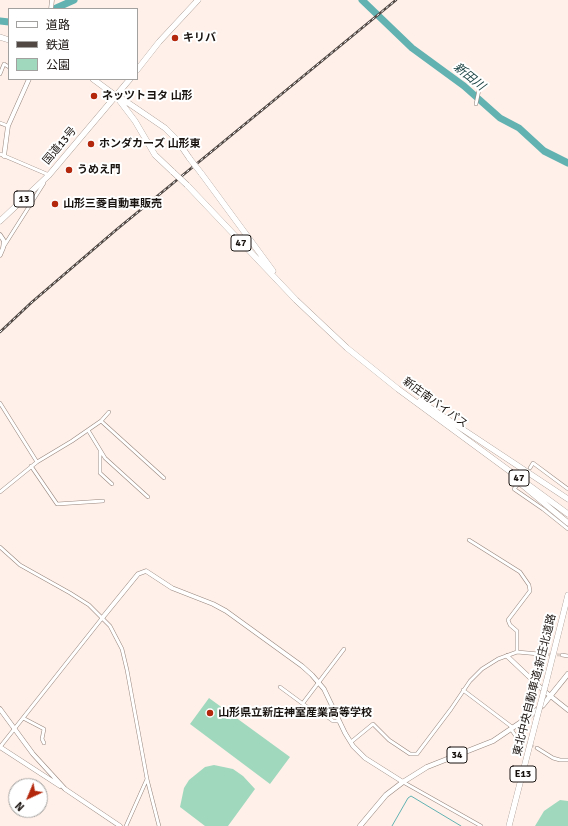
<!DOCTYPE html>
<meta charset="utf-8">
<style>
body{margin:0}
#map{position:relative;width:568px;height:826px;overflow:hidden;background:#fff0e9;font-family:Signika,"Noto Sans JP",sans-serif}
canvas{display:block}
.legend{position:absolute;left:8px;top:8px;width:130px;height:72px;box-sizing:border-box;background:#fff;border:1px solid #a3a19f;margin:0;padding:5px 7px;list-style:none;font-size:12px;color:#191310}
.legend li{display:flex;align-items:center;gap:8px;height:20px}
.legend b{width:20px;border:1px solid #a3a19f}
.north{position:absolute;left:8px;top:778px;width:40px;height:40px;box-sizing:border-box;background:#fff;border:1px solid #a3a19f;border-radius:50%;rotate:224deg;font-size:11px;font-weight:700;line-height:16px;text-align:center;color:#191310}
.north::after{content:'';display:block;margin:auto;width:14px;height:18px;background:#b3270c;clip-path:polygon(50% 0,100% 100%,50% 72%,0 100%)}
</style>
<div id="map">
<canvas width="568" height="826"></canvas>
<ul class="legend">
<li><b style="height:5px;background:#fff"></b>道路</li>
<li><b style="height:5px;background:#514844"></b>鉄道</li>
<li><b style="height:11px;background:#a0d8be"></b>公園</li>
</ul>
<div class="north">N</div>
</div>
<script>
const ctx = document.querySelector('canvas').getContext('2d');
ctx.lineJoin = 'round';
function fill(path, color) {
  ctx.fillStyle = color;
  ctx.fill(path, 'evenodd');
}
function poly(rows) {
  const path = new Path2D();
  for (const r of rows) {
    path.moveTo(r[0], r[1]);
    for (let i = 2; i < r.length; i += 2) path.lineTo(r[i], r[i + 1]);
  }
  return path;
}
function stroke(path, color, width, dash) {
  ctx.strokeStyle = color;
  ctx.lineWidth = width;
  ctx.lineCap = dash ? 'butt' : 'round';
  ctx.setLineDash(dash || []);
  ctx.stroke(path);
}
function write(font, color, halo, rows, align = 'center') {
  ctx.font = font + ' Signika,"Noto Sans JP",sans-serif';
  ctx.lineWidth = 4;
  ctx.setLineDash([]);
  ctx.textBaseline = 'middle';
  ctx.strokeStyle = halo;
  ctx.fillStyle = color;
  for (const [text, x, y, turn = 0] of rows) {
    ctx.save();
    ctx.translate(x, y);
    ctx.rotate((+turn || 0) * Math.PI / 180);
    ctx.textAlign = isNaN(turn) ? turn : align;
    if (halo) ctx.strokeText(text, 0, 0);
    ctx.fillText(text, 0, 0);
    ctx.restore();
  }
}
fill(poly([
 [209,698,290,757,270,784,190,724],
 [214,765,233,769,243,776,255,789,228,826,205,826,180,807,184,788,189,780,205,767],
 [560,800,568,801,568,826,535,826,544,811]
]), '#a0d8be');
stroke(poly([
 [392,826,408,798,411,796,461,826]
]), '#62b2b2', 1);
stroke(poly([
 [362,0,412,48,464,86,500,118,519,128,544,151,568,163],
 [54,9,74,0],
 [0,21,9,22]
]), '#62b2b2', 7);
stroke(poly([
 [539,654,562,655],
 [523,741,537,748]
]), '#dccfc8', 3, [3, 1.5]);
const street = poly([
 [0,74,4,64,9,67],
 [476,104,479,90],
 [0,123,8,126],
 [0,154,49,175],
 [4,246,44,183],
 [0,403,37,462],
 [101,421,164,478],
 [88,430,105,458,148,497],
 [100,451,100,473,112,484],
 [31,466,57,504,103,501],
 [530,468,533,463,568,489],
 [519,483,514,489,543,509,568,529],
 [0,492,37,462,72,441,101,421,109,412],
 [469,540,520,572,529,585,530,591,508,620,510,625,517,631,517,652],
 [0,547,20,565,70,593,89,605,110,626,122,649,127,670,147,779,159,826],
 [562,655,568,656],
 [280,687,314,712,318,710,333,721,339,721],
 [463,690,512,727],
 [303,703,344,649],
 [23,718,44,729,42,739,44,743],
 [511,729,517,738,523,741],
 [351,742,373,724,389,740,410,754,417,754,451,709,470,681,482,669,498,659,517,652,539,654],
 [0,747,103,617],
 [537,748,553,758,560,760,568,760],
 [403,782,481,826],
 [126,826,147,779]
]);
const secondary = poly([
 [51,9,52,0],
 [4,156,8,126,29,79],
 [0,235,4,241,3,248,0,255],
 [103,617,138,574,146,571,172,588,213,604,226,611,302,666,312,675,324,689,345,733,353,746,365,758,403,782],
 [507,656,543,690,568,710],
 [0,709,33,754,65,789,120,826],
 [0,747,60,786]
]);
const primary = poly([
 [360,826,386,795,403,782,427,767,493,741,527,718,543,705,568,674]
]);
const highway = poly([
 [0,37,9,40],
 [137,70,159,42,198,0],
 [93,79,116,96,121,98,165,128,177,140,190,159],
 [116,96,135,121,155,155,173,172],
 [201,173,273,271],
 [187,185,296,300,347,348,398,389,568,514],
 [0,221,49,175,130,79],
 [420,401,568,499],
 [521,484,568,523],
 [546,683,568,595],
 [509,826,536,721]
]);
stroke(street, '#96857d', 4);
stroke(secondary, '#96857d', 5);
stroke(primary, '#96857d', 5.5);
stroke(highway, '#96857d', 6);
stroke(street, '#fff', 3);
stroke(secondary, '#fff', 4);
stroke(primary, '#fff', 4.5);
stroke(highway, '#fff', 5.5);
const rail = poly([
 [0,332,32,302,116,230,396,0]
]);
stroke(rail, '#514844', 2.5);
stroke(rail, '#fff', 1, [3]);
const highwayBridge = poly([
 [190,159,201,173],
 [173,172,187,185],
 [536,721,546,683]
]);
stroke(highwayBridge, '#96857d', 6, []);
stroke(highwayBridge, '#fff', 5.5);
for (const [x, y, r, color] of [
 [175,38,4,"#b3270c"],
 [94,96,4,"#b3270c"],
 [91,144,4,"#b3270c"],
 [69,170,4,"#b3270c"],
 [55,204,4,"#b3270c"],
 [210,713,4,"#b3270c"]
]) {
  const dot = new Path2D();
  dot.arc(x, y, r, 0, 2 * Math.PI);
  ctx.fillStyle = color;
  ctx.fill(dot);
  stroke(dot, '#fff', 1.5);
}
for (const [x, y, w] of [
 [24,199,20],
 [241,243,20],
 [519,478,20],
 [457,755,20],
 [523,774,26]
]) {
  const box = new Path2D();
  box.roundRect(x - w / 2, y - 8, w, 16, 3);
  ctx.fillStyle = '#fff';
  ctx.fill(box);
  stroke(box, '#191310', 1);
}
write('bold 10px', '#191310', null, [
 ["13",24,199],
 ["47",241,243],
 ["47",519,478],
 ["34",457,755],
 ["E13",523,774]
]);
write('bold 11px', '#191310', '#fff', [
 ["キリバ",183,38],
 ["ネッツトヨタ 山形",102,96],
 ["ホンダカーズ 山形東",99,144],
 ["うめえ門",77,170],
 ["山形三菱自動車販売",63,204],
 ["山形県立新庄神室産業高等学校",218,713]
], 'left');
write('11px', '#191310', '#fff', [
 ["国道13号",60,146,-50],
 ["新庄南バイパス",435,403,36],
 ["東北中央自動車道;新庄北道路",535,685,-76]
]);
write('italic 12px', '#1a4141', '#fff', [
 ["新田川",469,77,39]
]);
</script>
